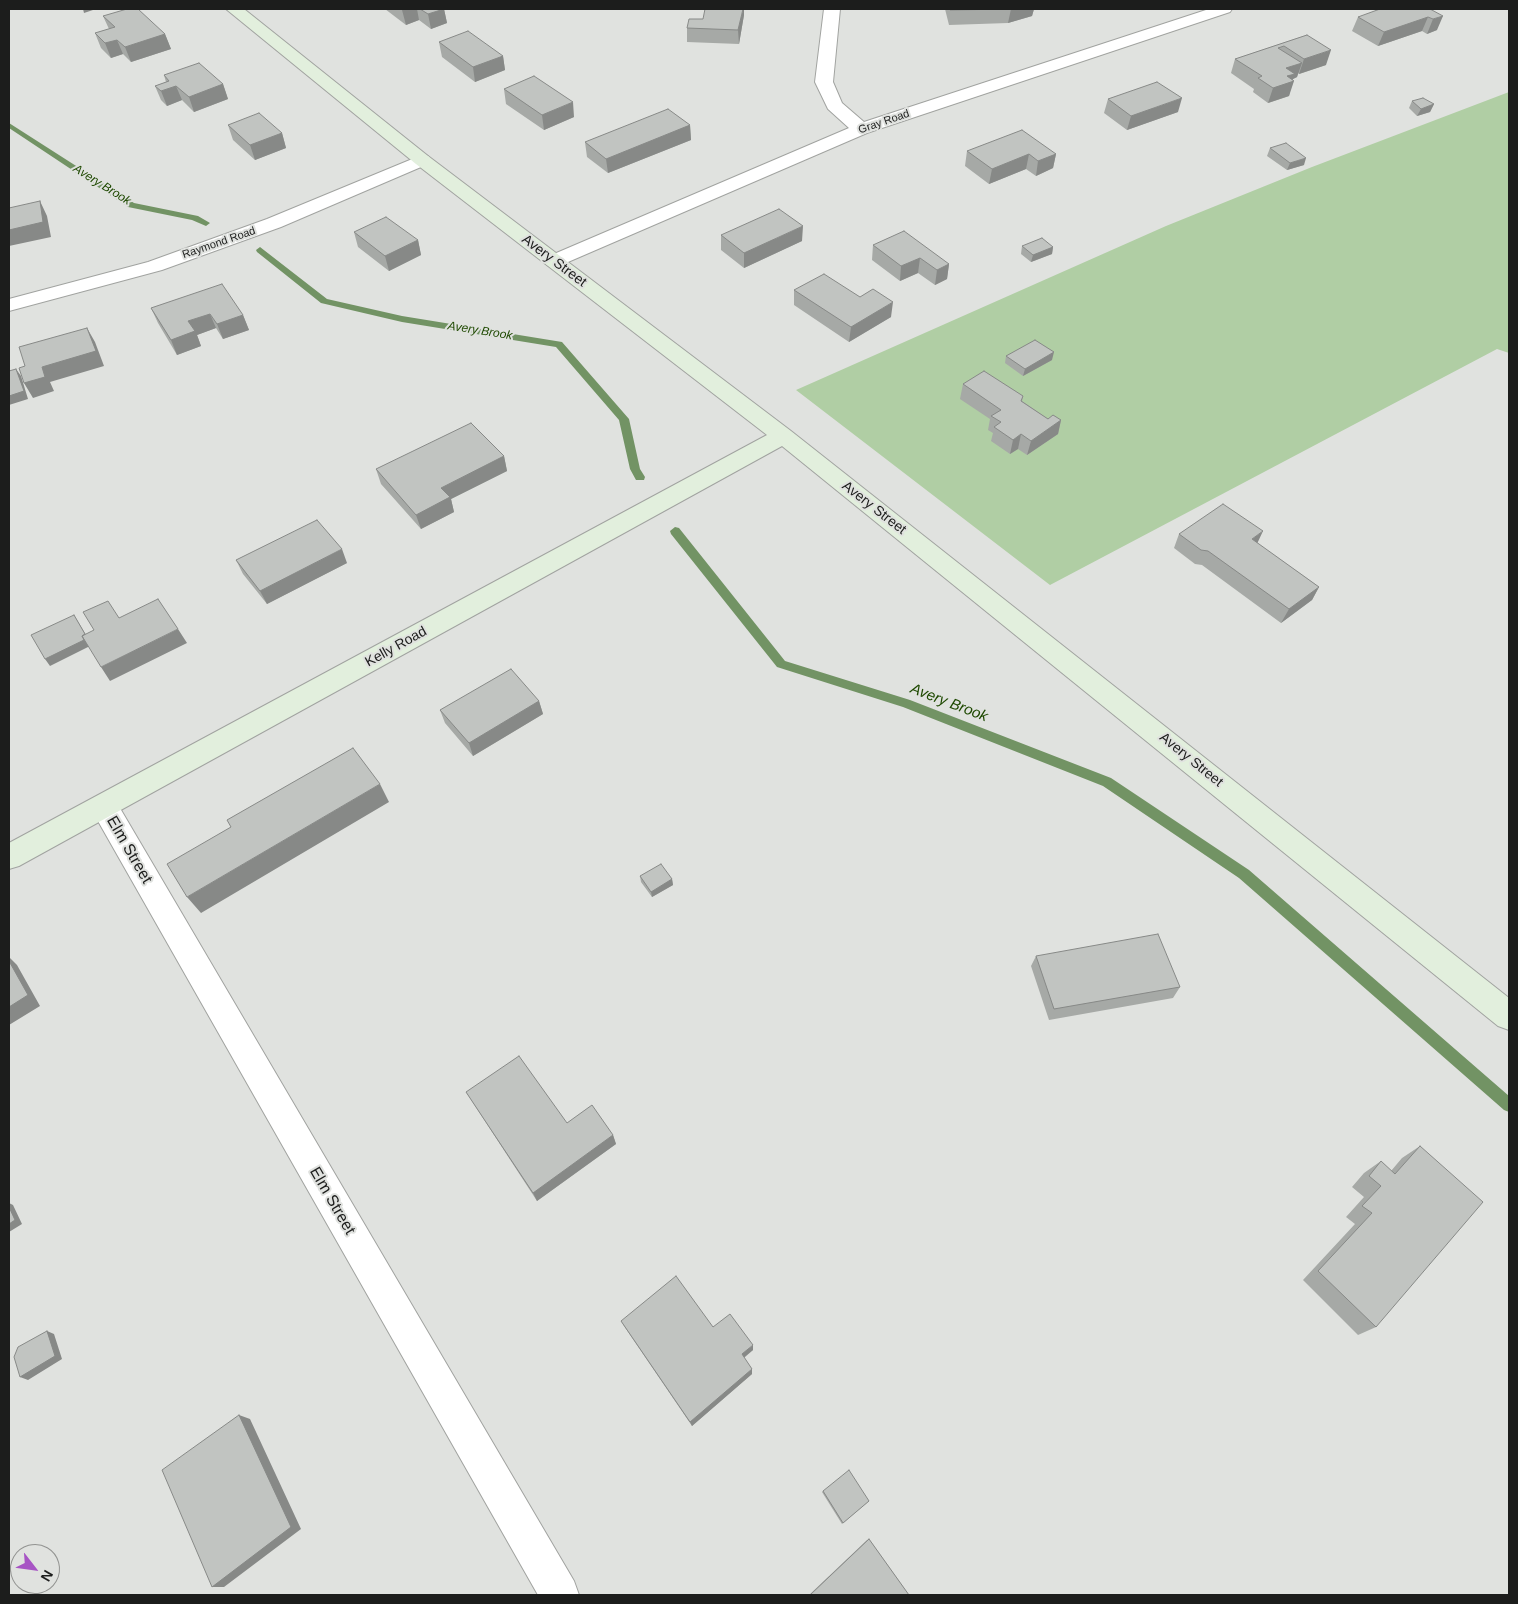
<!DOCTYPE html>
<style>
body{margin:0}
#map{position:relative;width:1518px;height:1604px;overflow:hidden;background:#e0e2df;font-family:Arial,sans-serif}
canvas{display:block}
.frame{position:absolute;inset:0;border:10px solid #1c1d1c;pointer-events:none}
.north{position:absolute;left:10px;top:1544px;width:50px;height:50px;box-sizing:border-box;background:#e0e2df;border:1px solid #929391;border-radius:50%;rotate:120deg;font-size:14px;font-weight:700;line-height:20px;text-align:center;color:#1c1d1c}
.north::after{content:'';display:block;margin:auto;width:18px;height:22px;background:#a754c4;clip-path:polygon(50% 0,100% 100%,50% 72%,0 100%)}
</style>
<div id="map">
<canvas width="1518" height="1604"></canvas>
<div class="frame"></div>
<div class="north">N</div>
</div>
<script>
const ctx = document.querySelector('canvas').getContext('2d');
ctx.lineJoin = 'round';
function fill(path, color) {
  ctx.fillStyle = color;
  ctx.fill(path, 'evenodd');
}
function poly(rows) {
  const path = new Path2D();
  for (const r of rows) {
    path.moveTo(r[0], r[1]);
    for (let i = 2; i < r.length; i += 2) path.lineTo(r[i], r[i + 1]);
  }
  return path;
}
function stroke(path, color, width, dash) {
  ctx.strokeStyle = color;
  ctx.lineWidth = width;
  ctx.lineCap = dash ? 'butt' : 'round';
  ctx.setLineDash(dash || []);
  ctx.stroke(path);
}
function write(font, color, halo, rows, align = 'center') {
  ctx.font = font + ' Arial,sans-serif';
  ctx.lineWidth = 4;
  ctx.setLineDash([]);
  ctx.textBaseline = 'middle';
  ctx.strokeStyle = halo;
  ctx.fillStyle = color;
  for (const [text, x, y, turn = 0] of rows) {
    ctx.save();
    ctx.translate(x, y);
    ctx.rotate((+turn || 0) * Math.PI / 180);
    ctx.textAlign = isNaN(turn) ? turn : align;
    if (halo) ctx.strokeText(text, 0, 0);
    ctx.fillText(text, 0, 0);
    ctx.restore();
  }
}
fill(poly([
 [1509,92,1509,353,1497,349,1050,585,796,390,1166,226,1312,167]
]), '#b0cea4');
fill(poly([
 [9,123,134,203,198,216,210,223,206,226,192,220,128,207,9,128,9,123],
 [260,247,327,299,402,316,562,342,629,419,640,469,645,477,644,480,636,480,630,469,619,420,556,347,402,322,321,303,257,252,256,250,260,247],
 [675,527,679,528,785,661,910,700,1111,778,1249,870,1509,1096,1509,1112,1504,1110,1239,878,1103,786,903,707,777,667,671,534,670,531,675,527]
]), '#729364');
const street = poly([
 [824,9,840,9,833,82,842,103,864,122,1209,9,1232,9,1230,12,867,133,561,265,554,267,547,265,544,261,547,257,849,128,828,109,815,82,824,9],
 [422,155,428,156,431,160,428,164,281,227,162,270,9,311,9,299,148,262,267,219,422,155],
 [104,794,114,798,574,1581,579,1595,538,1595,94,814,90,806,94,798,104,794]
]);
const secondary = poly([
 [226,9,244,9,428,156,791,431,1509,998,1509,1030,1498,1026,782,446,19,866,9,869,9,843,767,435,416,164,226,9]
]);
stroke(street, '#a1a3a0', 2);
stroke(secondary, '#a1a3a0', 2);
fill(street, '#fff');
fill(secondary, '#e2efdd');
fill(poly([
 [385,9,444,9,447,23,431,29,419,20,406,25],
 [945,9,1034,9,1032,16,1008,23,949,25],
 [1430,9,1437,30,1427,34,1422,31,1378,46,1352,31,1358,17],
 [744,15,739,44,687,42,687,28,703,19],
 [103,16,165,34,171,49,131,62,123,54,111,58,101,48,95,33,109,29],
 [1307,35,1326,65,1299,74,1298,73,1297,77,1293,79,1289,96,1268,103,1253,92,1254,89,1231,73,1235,59],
 [439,42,503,56,505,70,475,82,442,57],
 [164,75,223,84,228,99,194,112,182,100,167,106,161,100,155,86,166,82],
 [504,89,574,117,544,130,506,104],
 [1108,99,1178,112,1127,130,1104,113],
 [1412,101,1434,104,1430,112,1417,116,1409,108],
 [228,125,282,133,286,148,255,160,233,140],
 [690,125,691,140,608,173,587,157,585,142],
 [1270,148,1304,165,1287,170,1267,156],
 [967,151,1056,154,1053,168,1036,176,1026,169,989,184,965,166],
 [354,232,418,240,421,255,389,271,358,247],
 [721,235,802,241,744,268,721,250],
 [873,245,949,264,947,279,935,285,918,273,900,281,872,260],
 [1022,246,1053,247,1052,254,1031,262,1021,254],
 [794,290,860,297,891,317,849,342,794,305],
 [151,308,243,315,249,330,223,339,216,328,197,335,201,346,177,355,158,323],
 [1006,356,1052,360,1023,376,1005,363],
 [963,384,1023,396,1022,401,1048,419,1061,420,1058,434,1027,455,1018,449,1010,454,991,441,993,433,988,430,990,419,960,399],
 [504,456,507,471,451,499,454,512,421,529,381,484,376,469],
 [1179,534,1257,543,1319,587,1312,600,1281,623,1202,565,1195,564,1174,548],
 [236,560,347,563,267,604,243,574],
 [539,701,543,714,473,756,445,723,440,710],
 [640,876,672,879,673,885,652,897,641,882],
 [1036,956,1180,987,1173,998,1049,1020,1031,966],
 [466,1092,567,1123,613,1135,616,1144,537,1201],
 [1420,1146,1376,1327,1358,1335,1303,1280,1355,1224,1346,1217,1364,1197,1352,1187,1364,1173,1381,1161,1391,1171,1402,1158],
 [621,1321,713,1327,753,1350,744,1358,752,1374,692,1426,624,1326],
 [823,1491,869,1501,842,1524,822,1492],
 [869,1539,909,1595,809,1595,867,1540]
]), '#a6a9a6');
fill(poly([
 [83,9,96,9,84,13],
 [407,9,417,9,419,20,406,25,402,10],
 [444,9,447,23,431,29,428,14],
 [743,9,744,9,744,15,739,44,738,30],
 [1011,9,1034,9,1032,16,1008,23],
 [1443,16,1437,30,1427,34,1433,19],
 [1428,17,1422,31,1378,46,1384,32],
 [165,34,171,49,131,62,125,47],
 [117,40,123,54,111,58,105,43],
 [1331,50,1326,65,1299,74,1304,59],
 [503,56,505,70,475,82,473,67],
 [1302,63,1297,77,1293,79,1292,82,1294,81,1289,96,1268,103,1273,88,1286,68],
 [223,84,228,99,194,112,189,97],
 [176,86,182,100,167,106,161,91],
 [1182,98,1178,112,1127,130,1131,116],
 [573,102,574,117,544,130,542,115],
 [1434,104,1430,112,1417,116,1421,109],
 [690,125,691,140,608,173,606,159],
 [282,133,286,148,255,160,250,145],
 [1029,154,1026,169,989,184,992,169],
 [1056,154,1053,168,1036,176,1038,161],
 [1306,158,1304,165,1287,170,1290,163],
 [40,201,47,216,51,237,9,246,9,230],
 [803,226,802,241,744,268,744,253],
 [418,240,421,255,389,271,385,256],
 [1053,247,1052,254,1031,262,1033,255],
 [920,258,918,273,900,281,901,266],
 [949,264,947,279,935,285,937,270],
 [893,302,891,317,849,342,851,327],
 [210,314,216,328,197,335,201,346,177,355,171,340,188,321],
 [243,315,249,330,223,339,217,324],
 [87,328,95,342,104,366,50,382,54,391,33,398,24,383],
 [1054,352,1052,360,1023,376,1025,369],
 [16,369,21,376,28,399,9,405,9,396],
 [1061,420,1058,434,1027,455,1031,441],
 [1021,434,1018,449,1010,454,1013,440],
 [504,456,507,471,451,499,454,512,421,529,416,515,441,488],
 [1263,531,1256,546,1252,539],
 [342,549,347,563,267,604,260,591],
 [1319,587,1312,600,1281,623,1289,609],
 [74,615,92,645,50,666,45,659],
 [178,629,187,643,110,681,101,667],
 [539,701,543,714,473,756,469,743],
 [380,784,389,802,201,913,187,897],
 [672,879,673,885,652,897,651,892],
 [9,957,17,965,40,1006,9,1025],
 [613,1135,616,1144,537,1201,533,1193],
 [9,1203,13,1205,22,1224,9,1232],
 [47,1331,54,1334,62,1359,28,1380,20,1377],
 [753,1345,753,1350,742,1359,742,1354],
 [752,1369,752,1374,692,1426,690,1422],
 [239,1415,250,1419,301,1529,224,1587,212,1587]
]), '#878987');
const building = poly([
 [127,9,138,9,165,34,125,47,117,40,105,43,95,33,115,27,103,16,127,9],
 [420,9,444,9,428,14,420,9],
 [705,9,743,9,738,30,687,28,689,19,703,19,705,9],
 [950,9,1011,9,950,10,950,9],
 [1380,9,1430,9,1443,16,1433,19,1428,17,1384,32,1358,17,1380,9],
 [468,31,503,56,473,67,439,42,468,31],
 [1307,35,1331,50,1304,59,1284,46,1278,48,1302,63,1286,68,1295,74,1287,76,1294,81,1273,88,1258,78,1262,76,1235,59,1307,35],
 [199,63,223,84,189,97,176,86,161,91,155,86,169,81,164,75,199,63],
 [534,76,573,102,542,115,504,89,534,76],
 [1157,82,1182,98,1131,116,1108,99,1157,82],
 [1423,98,1434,104,1421,109,1412,101,1423,98],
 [668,109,690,125,606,159,585,142,668,109],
 [259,113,282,133,250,145,228,125,259,113],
 [1022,130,1056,154,1038,161,1029,154,992,169,967,151,1022,130],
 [1286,143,1306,158,1290,163,1270,148,1286,143],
 [40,201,43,222,9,230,9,208,40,201],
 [779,209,803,226,744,253,721,235,779,209],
 [386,217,418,240,385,256,354,232,386,217],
 [904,231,949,264,937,270,920,258,901,266,873,245,904,231],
 [1042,238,1053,247,1033,255,1022,246,1042,238],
 [824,274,860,297,873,289,893,302,851,327,794,290,824,274],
 [222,284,243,315,217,324,210,314,188,321,195,331,171,340,151,308,222,284],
 [87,328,96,351,42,367,45,377,24,383,19,368,25,366,19,347,87,328],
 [1035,340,1054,352,1025,369,1006,356,1035,340],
 [16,369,24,391,9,396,9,371,16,369],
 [984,371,1023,396,1021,401,1048,419,1053,415,1061,420,1031,441,1021,434,1013,440,994,427,1001,422,991,416,1001,410,963,384,984,371],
 [471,423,504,456,441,488,450,497,416,515,376,469,471,423],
 [1223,504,1263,531,1252,539,1319,587,1289,609,1208,551,1201,550,1179,534,1223,504],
 [317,520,342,549,260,591,236,560,317,520],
 [158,599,178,629,101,667,82,636,94,630,83,612,108,601,119,618,158,599],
 [74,615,85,634,82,636,84,640,45,659,31,635,74,615],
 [511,669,539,701,469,743,440,710,511,669],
 [353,748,380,784,187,897,167,864,231,827,227,820,353,748],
 [661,864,672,879,651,892,640,876,661,864],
 [1158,934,1180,987,1054,1009,1036,956,1158,934],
 [9,961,28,995,9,1007,9,961],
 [519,1056,567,1123,592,1105,613,1135,533,1193,466,1092,519,1056],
 [1420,1146,1483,1202,1376,1327,1318,1271,1372,1213,1362,1206,1381,1186,1369,1176,1381,1161,1395,1174,1420,1146],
 [9,1207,15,1220,9,1224,9,1207],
 [676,1276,713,1327,730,1314,753,1345,742,1354,752,1369,690,1422,621,1321,676,1276],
 [47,1331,55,1356,20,1377,14,1357,18,1347,47,1331],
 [239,1415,291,1527,212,1587,162,1470,239,1415],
 [849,1470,869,1501,843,1523,823,1491,849,1470],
 [869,1539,909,1595,810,1595,869,1539]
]);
fill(building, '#c1c4c1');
stroke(building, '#878987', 1);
write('11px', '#1c1d1c', '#e0e2df', [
 ["Gray Road",884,122,-19],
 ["Raymond Road",219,243,-19]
]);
write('italic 12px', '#1e4900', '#e0e2df', [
 ["Avery Brook",102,185,32],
 ["Avery Brook",480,331,9]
]);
write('14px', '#1c1d1c', '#e0e2df', [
 ["Avery Street",554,261,37],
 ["Avery Street",874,508,38],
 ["Kelly Road",396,647,-29],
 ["Avery Street",1191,760,39]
]);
write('italic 15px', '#1e4900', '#e0e2df', [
 ["Avery Brook",949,703,21]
]);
write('16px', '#1c1d1c', '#e0e2df', [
 ["Elm Street",129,850,60],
 ["Elm Street",332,1201,60]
]);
</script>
